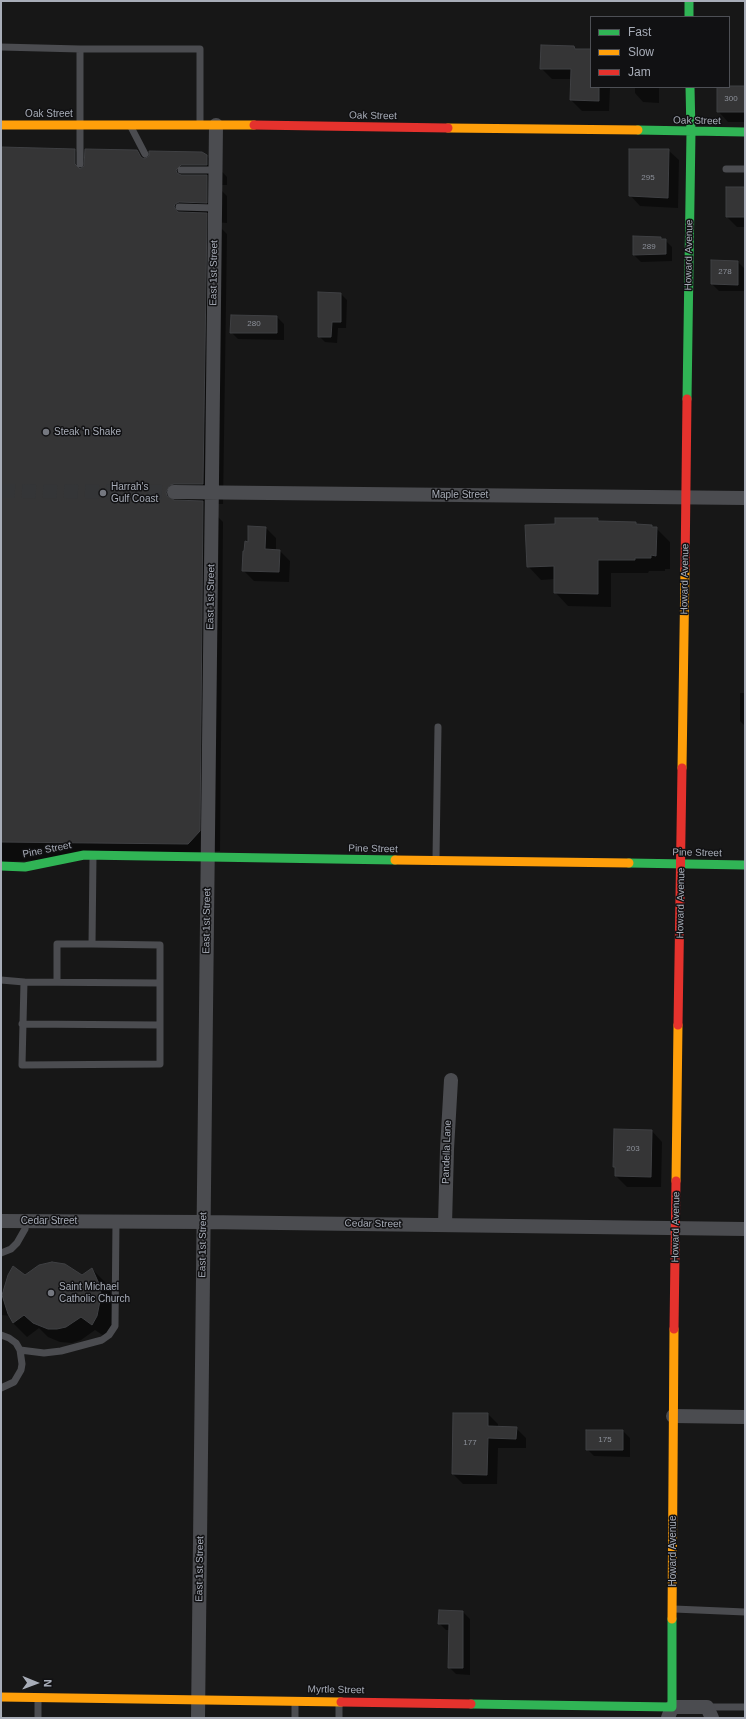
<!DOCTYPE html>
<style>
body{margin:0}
#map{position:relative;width:746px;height:1719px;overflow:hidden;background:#171717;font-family:Helvetica,sans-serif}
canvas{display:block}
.frame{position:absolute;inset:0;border:2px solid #a8adb8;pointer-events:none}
.legend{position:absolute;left:590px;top:16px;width:140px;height:72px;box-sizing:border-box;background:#111113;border:1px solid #4d4f55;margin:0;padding:5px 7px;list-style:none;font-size:12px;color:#a8adb8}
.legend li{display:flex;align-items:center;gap:8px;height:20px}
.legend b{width:20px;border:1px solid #4d4f55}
.north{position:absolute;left:16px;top:1663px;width:40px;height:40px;-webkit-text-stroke:3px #111113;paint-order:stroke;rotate:91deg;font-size:11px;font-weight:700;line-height:16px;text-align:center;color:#a8adb8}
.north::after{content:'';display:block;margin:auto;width:14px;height:18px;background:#a8adb8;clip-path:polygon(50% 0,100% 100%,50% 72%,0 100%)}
</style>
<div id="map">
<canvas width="746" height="1719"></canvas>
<div class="frame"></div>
<ul class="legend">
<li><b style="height:5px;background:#30b455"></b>Fast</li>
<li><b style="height:5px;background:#ff9f0a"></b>Slow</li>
<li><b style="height:5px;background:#e5322d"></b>Jam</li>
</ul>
<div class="north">N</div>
</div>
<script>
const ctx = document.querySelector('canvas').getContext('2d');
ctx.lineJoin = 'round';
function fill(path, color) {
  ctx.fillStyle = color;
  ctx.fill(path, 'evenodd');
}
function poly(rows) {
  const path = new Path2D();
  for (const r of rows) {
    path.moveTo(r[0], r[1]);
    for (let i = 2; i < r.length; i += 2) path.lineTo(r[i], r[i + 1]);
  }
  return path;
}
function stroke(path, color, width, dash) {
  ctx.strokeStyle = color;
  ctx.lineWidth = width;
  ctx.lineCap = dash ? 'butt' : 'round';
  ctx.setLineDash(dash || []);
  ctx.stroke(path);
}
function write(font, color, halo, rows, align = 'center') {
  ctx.font = font + ' Helvetica,sans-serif';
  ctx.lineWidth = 3;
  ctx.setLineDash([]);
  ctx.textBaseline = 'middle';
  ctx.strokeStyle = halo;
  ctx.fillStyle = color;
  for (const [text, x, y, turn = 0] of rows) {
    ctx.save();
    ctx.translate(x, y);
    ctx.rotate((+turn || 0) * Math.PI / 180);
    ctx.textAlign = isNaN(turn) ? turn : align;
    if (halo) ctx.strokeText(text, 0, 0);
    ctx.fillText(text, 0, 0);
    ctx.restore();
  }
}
fill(poly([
 [574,47,577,50,591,50,591,87,610,87,609,111,582,111,571,100,572,79,552,79,541,68],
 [635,87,659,87,659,103,643,102,635,93],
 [718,87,745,87,745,122,728,122,718,111],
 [1,148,75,150,86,161,137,151,146,160,207,156,227,177,227,185,216,185,227,196,227,223,215,222,227,234,223,504,205,504,223,522,220,851,1,862],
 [668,150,679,160,678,208,640,206,630,195,629,162],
 [745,188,745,227,737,227,727,217],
 [634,237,661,238,665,240,672,247,672,261,641,262,634,255],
 [738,262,745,269,745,291,719,291,712,284],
 [341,294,347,300,346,328,338,328,337,343,325,342,319,336],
 [277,317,284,324,284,340,238,339,231,332],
 [598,519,601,523,635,523,638,525,651,526,656,528,670,542,670,569,665,569,665,571,649,571,648,573,611,573,611,607,568,606,555,592,555,579,541,580,528,566,556,525],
 [266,528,276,538,276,550,280,551,290,561,289,582,254,581,243,570,249,543],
 [740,693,745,693,745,726,740,721],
 [652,1131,662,1142,661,1187,627,1187,616,1176,616,1169,614,1166],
 [92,1269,106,1283,114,1301,115,1311,111,1330,107,1338,95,1330,81,1340,72,1343,60,1342,48,1337,39,1328,27,1337,13,1323,11,1316,1,1315,1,1290,4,1291,25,1276,82,1276],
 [488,1414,498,1424,498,1427,516,1428,526,1438,526,1448,498,1448,497,1484,463,1484,453,1474],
 [623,1431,630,1438,630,1457,594,1456,587,1449],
 [463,1612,470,1619,470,1675,456,1674,449,1667,450,1630,446,1630,439,1623]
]), '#0007');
const building = poly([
 [541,45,574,46,575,49,591,49,591,87,599,87,599,101,570,100,571,69,540,69,541,45],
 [729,86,745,86,745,112,717,112,717,87,729,87,729,86],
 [1,147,75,149,75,164,80,169,84,166,85,149,137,150,141,157,144,159,149,156,149,151,202,152,207,155,207,165,181,165,176,170,177,173,181,175,207,175,207,203,179,202,175,204,174,207,178,212,207,213,203,484,174,484,170,485,166,492,167,496,174,500,203,501,200,831,188,844,1,842,1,147],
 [629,149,669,149,668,198,629,196,629,149],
 [726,187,745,187,745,217,726,217,726,187],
 [633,236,661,237,661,239,666,239,666,254,633,255,633,236],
 [711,260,738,261,738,285,711,284,711,260],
 [318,292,341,293,341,322,332,322,331,337,318,337,318,292],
 [231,315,277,316,277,333,230,333,231,315],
 [555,518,598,518,598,521,636,522,636,524,652,525,652,527,657,527,656,556,651,555,651,558,635,558,635,560,598,560,598,594,554,593,554,566,527,567,525,525,555,524,555,518],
 [248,526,266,527,265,549,280,550,279,572,242,571,243,551,244,551,245,541,248,542,248,526],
 [614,1129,652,1130,651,1177,615,1176,615,1167,613,1167,614,1129],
 [52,1262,65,1264,82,1275,92,1268,100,1286,101,1296,97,1316,92,1325,81,1317,66,1327,57,1329,48,1329,33,1323,24,1315,13,1323,8,1314,2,1295,8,1275,13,1266,25,1275,39,1265,52,1262],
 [453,1413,488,1413,488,1426,517,1427,516,1439,488,1438,487,1475,452,1474,453,1413],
 [586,1430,623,1430,623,1450,586,1450,586,1430],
 [439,1610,463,1611,463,1668,448,1668,449,1624,438,1624,439,1610]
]);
fill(building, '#353536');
stroke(building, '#3f4043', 1);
stroke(poly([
 [1,491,174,492]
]), '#343537', 14, [14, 7]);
stroke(poly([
 [1,47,80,49],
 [131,127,145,154],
 [80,164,80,49,200,49,200,124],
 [726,169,745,169],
 [181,170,215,170],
 [179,207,215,208],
 [436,858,438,727],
 [1,980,24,982,22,1065,160,1064,160,945,92,944,93,857],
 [24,982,160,983],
 [57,982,57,944,92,944],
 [22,1024,160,1025],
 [1,1253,11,1249,17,1243,25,1229,26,1221],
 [1,1335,9,1338,16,1343,20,1350,22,1364,21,1370,14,1382,1,1388],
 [20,1350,44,1353,61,1351,102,1340,109,1335,115,1326,116,1221],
 [674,1609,745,1612],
 [707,1707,745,1707],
 [38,1718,38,1698],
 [295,1718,295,1702],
 [339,1718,339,1704]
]), '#4b4c50', 7);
stroke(poly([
 [174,492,745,498],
 [1,1221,203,1222,745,1229],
 [445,1225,447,1149,451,1080],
 [673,1416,745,1417],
 [198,1718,216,125],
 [668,1718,672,1707,707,1707,712,1718]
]), '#4b4c50', 14);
stroke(poly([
 [689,1,689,17],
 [638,130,745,132],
 [687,399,691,132,690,87],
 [629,863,745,865],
 [1,866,25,867,84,855,395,860],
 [471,1704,672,1707,672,1619]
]), '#30b455', 9);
stroke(poly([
 [1,125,254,125],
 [448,128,638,130],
 [682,768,685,569],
 [395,860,629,863],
 [676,1181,678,1025],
 [672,1619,674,1329],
 [1,1697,341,1702]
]), '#ff9f0a', 9);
stroke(poly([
 [254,125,448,128],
 [685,569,687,399],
 [678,1025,682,768],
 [674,1329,676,1181],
 [341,1702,471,1704]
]), '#e5322d', 9);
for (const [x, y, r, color] of [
 [46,432,4,"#757880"],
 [103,493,4,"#757880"],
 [51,1293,4,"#757880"]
]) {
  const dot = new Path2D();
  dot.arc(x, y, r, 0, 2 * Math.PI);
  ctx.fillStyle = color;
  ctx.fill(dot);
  stroke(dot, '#111113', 1.5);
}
write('8px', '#8b8f98', null, [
 ["300",731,99],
 ["295",648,178],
 ["289",649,247],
 ["278",725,272],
 ["280",254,324],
 ["203",633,1149],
 ["175",605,1440],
 ["177",470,1443]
]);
write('10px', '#a8adb8', '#111113', [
 ["Oak Street",49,114],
 ["Oak Street",373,116,1],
 ["Oak Street",697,121,1],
 ["Howard Avenue",689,255,-89],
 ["East 1st Street",214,273,-89],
 ["Maple Street",460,495],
 ["Howard Avenue",685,579,-89],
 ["East 1st Street",211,597,-89],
 ["Pine Street",373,849,1],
 ["Pine Street",47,850,-11],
 ["Pine Street",697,853,1],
 ["Howard Avenue",681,903,-89],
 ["East 1st Street",207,921,-89],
 ["Pandella Lane",447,1152,-88],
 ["Cedar Street",49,1221],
 ["Cedar Street",373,1224,1],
 ["Howard Avenue",676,1227,-89],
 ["East 1st Street",203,1245,-89],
 ["Howard Avenue",673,1551,-90],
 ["East 1st Street",200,1569,-89],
 ["Myrtle Street",336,1690,1]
]);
write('10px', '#a8adb8', '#111113', [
 ["Steak 'n Shake",54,432],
 ["Harrah's",111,487],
 ["Gulf Coast",111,499],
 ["Saint Michael",59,1287],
 ["Catholic Church",59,1299]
], 'left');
</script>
